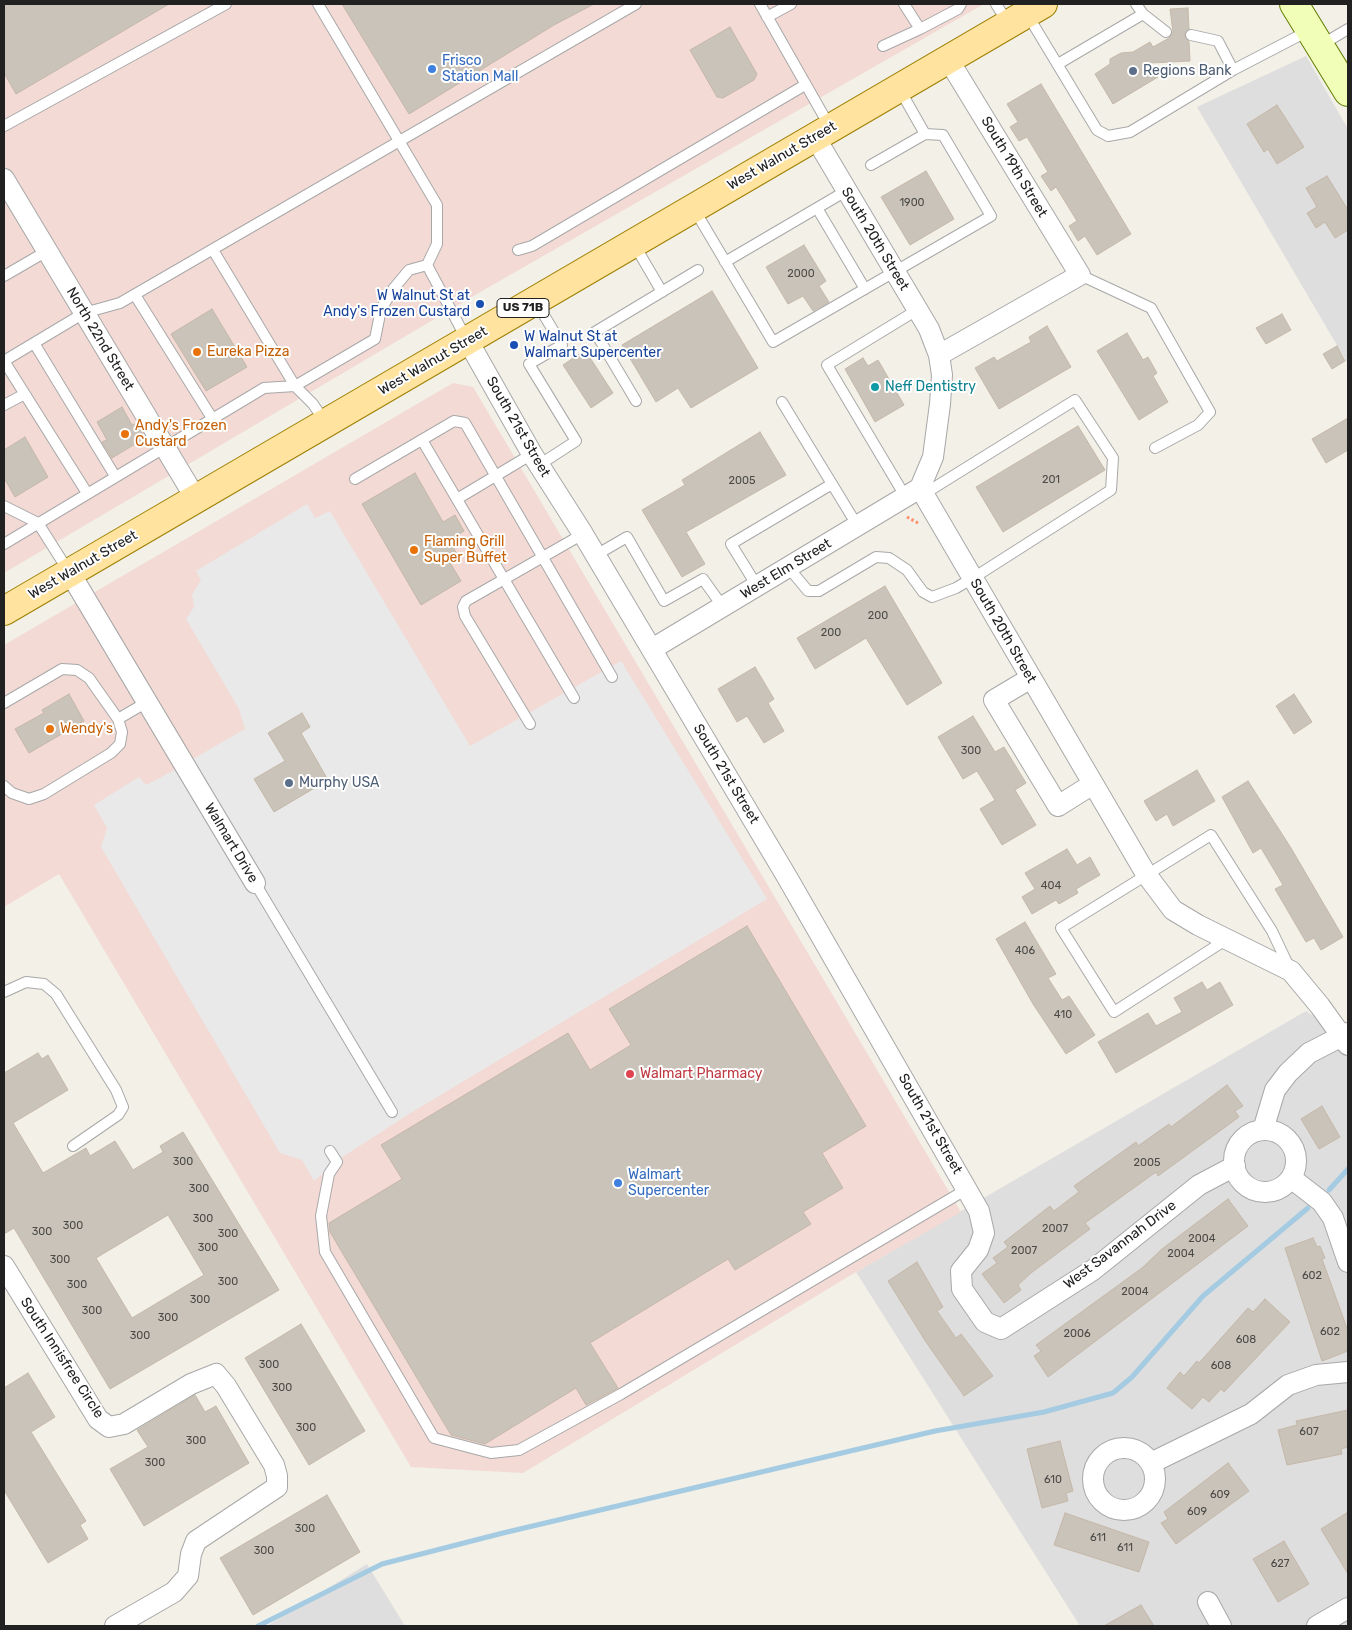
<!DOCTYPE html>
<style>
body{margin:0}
#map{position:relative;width:1352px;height:1630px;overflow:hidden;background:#f2f0e7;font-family:Rubik,sans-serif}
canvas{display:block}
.frame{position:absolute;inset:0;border:5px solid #212121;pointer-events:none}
</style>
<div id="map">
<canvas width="1352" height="1630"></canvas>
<div class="frame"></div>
</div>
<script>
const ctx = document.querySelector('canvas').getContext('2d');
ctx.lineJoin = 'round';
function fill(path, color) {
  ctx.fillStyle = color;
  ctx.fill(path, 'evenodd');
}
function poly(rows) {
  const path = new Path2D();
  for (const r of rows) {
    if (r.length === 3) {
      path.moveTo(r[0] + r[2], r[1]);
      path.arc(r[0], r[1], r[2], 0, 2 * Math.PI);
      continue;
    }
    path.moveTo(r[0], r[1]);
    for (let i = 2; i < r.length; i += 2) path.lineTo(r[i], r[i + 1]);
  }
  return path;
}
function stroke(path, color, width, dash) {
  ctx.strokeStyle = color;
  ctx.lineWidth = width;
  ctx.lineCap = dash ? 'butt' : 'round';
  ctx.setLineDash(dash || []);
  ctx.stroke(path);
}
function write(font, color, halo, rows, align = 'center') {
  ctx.font = font + ' Rubik,sans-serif';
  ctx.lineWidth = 4;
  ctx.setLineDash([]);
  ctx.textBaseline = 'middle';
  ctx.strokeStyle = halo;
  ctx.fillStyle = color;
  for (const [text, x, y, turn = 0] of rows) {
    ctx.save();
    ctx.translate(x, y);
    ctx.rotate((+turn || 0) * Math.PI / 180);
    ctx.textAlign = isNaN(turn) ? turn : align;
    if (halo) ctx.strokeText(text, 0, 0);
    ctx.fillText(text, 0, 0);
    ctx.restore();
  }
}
fill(poly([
 [1306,56,1348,129,1348,364,1197,107],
 [1306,1011,1343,1036,1348,1047,1348,1626,1080,1626,856,1272],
 [367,1564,405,1626,267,1626]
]), '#dfdede');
fill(poly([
 [4,4,984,4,482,291,4,573],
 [453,383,473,387,961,1212,856,1272,523,1473,411,1467,59,874,4,907,4,645]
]), '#f3dad5');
fill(poly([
 [307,504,315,518,330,511,470,746,621,661,767,899,409,1114,344,1156,314,1181,302,1160,280,1153,101,847,107,828,94,805,139,777,146,785,160,778,245,729,239,709,186,619,194,607,192,595,201,580,196,571]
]), '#e9e9e9');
stroke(poly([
 [1329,1190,1348,1169],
 [258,1626,382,1564,503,1533,935,1431,1044,1412,1113,1393,1132,1377,1203,1296,1308,1208]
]), '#a4cbe2', 5);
const building = poly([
 [4,4,169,4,16,94,4,73,4,4],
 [342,4,594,4,554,25,409,114,342,4],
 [1188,8,1189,29,1184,34,1189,42,1190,61,1150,63,1158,77,1113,104,1095,74,1110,64,1110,59,1121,53,1133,52,1150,42,1153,47,1169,38,1173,32,1170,9,1188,8],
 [730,27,757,74,754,80,723,98,717,97,690,50,730,27],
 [1041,84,1131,234,1097,255,1085,236,1078,241,1069,226,1077,221,1056,187,1051,191,1041,176,1048,172,1027,137,1019,141,1010,127,1018,122,1007,104,1041,84],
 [1277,105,1304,147,1277,164,1268,149,1264,152,1247,124,1277,105],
 [926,171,954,219,910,245,881,197,926,171],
 [1327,176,1348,210,1348,230,1335,238,1325,222,1316,228,1307,213,1317,207,1306,188,1327,176],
 [804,245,826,281,819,286,829,302,813,311,803,296,788,304,766,267,804,245],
 [712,291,758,368,691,408,678,388,656,402,622,345,712,291],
 [212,309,247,367,206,391,171,334,212,309],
 [1282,314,1291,330,1266,344,1256,328,1282,314],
 [1047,326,1071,367,999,409,975,368,994,357,997,361,1031,342,1029,337,1047,326],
 [1127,333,1143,360,1148,357,1157,373,1153,376,1168,402,1139,420,1097,351,1127,333],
 [1337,346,1345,361,1332,369,1323,354,1337,346],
 [585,350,613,393,591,408,563,365,585,350],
 [863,358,868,366,878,360,904,405,875,422,845,369,863,358],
 [122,407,132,425,137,423,145,438,112,458,102,442,107,440,97,422,122,407],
 [1348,418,1348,450,1326,463,1312,439,1348,418],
 [1078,426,1105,470,1003,532,976,487,1078,426],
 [760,432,786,475,686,532,705,564,682,577,642,510,685,485,682,480,760,432],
 [25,437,48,477,15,497,4,478,4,450,25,437],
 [415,473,443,522,455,515,464,531,449,540,458,556,449,561,461,581,421,605,362,504,415,473],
 [885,586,942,683,907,705,866,638,815,669,797,638,885,586],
 [755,667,774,699,768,703,784,731,764,743,747,716,737,722,718,689,755,667],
 [69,694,84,721,29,753,15,729,44,713,42,710,69,694],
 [1294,694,1312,722,1294,734,1276,706,1294,694],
 [302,713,310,727,301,733,328,780,274,812,254,779,285,761,268,733,302,713],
 [973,716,995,752,1004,747,1026,783,1015,790,1036,825,1002,845,980,809,995,800,977,771,963,779,938,737,973,716],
 [1197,770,1215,801,1173,826,1167,814,1156,821,1144,801,1197,770],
 [1248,781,1291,848,1343,937,1321,950,1314,938,1306,942,1275,889,1283,885,1261,848,1253,853,1222,797,1248,781],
 [1067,849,1077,865,1090,857,1100,875,1076,889,1078,893,1059,904,1056,900,1032,914,1022,897,1035,889,1025,873,1067,849],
 [1025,922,1056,974,1048,978,1062,1000,1069,996,1095,1035,1066,1054,1033,1004,996,939,1025,922],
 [747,926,866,1126,822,1153,843,1188,803,1212,811,1224,735,1270,728,1259,590,1343,618,1388,586,1405,576,1388,485,1444,451,1435,330,1232,329,1223,402,1179,381,1145,568,1033,590,1070,631,1045,609,1009,747,926],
 [1202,982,1207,990,1220,982,1233,1005,1116,1073,1098,1042,1148,1013,1156,1026,1182,1012,1174,998,1202,982],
 [38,1053,42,1059,48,1055,68,1090,13,1123,43,1173,86,1148,90,1156,115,1141,133,1170,163,1152,160,1146,183,1132,279,1290,110,1389,14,1228,4,1234,4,1073,38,1053],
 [168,1215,204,1275,132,1318,96,1258,168,1215],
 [1227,1085,1243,1106,1235,1111,1239,1117,1158,1176,1156,1172,1085,1223,1090,1229,1031,1273,1018,1285,1021,1290,1004,1303,982,1274,997,1263,993,1258,1008,1247,1004,1242,1050,1206,1054,1211,1079,1192,1074,1186,1136,1142,1138,1146,1169,1124,1171,1127,1227,1085],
 [1322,1106,1340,1137,1319,1149,1301,1119,1322,1106],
 [1228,1199,1248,1226,1048,1377,1034,1356,1041,1351,1036,1345,1142,1268,1162,1249,1228,1199],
 [1313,1238,1317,1247,1320,1246,1325,1258,1322,1259,1348,1331,1348,1351,1322,1361,1285,1248,1313,1238],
 [917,1262,943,1307,937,1311,956,1338,961,1334,993,1376,964,1396,926,1342,888,1281,917,1262],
 [1265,1299,1290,1322,1224,1392,1221,1389,1209,1402,1203,1397,1192,1409,1167,1388,1180,1372,1184,1376,1197,1361,1199,1363,1248,1308,1253,1312,1265,1299],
 [301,1324,365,1431,309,1465,245,1358,301,1324],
 [28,1373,55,1417,31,1432,86,1521,80,1525,88,1539,48,1563,4,1490,4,1388,28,1373],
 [195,1395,205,1412,216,1406,249,1463,144,1526,110,1469,148,1447,137,1430,195,1395],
 [1348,1410,1348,1447,1341,1449,1342,1454,1287,1465,1278,1430,1297,1425,1296,1421,1348,1410],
 [1060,1441,1073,1491,1066,1493,1068,1501,1042,1508,1027,1449,1060,1441],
 [1228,1463,1249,1491,1176,1544,1161,1523,1168,1519,1164,1512,1228,1463],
 [327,1495,360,1552,253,1615,220,1558,327,1495],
 [1348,1512,1348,1574,1321,1529,1348,1512],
 [1065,1513,1149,1542,1139,1572,1054,1545,1065,1513],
 [1284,1541,1309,1584,1278,1602,1253,1559,1284,1541],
 [1141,1605,1154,1626,1104,1626,1141,1605]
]);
fill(building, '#cac3b9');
stroke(building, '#c5b8a8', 1);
const lane = poly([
 [318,4,437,205,437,244,427,265,467,340],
 [760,4,830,127],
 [904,4,920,29,958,9,961,4],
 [996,4,1008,23],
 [1136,4,1143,14,1166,32],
 [1027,14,1097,130,1108,136,1130,132,1233,70,1218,41,1191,35],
 [767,17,791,4],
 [1321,45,1348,29],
 [883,46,920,29],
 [1058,64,1143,14],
 [1233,70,1310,30],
 [4,126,226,4],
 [871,165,925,134],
 [817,208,865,289],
 [694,209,773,342,991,216,943,135,925,134,900,90],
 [634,244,662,292],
 [213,250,295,386,313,404,325,422],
 [518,250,532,246,805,85],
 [725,262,846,191],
 [1080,275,1151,308,1210,412,1198,425,1155,448],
 [4,276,47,251],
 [135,295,212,418],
 [536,302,562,345,529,364,576,441,539,465],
 [34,343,115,476],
 [4,361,84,313,120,303,636,4],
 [4,361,87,493],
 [636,401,595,332,698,270],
 [782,402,857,525],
 [4,405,23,395],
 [422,440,574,698],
 [355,479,454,421,465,423,612,677],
 [905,496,827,365,917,310],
 [457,499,532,454],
 [4,506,38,523,69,572],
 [4,544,264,388,295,386,375,339,381,309,394,288,409,270,427,265],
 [596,555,627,537,664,601,703,579,723,607],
 [788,567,808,591,819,591,876,557,889,558,907,570,923,592,932,597,956,588,981,573,1111,490,1113,458,1075,400,924,494],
 [757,586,731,544,832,484],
 [4,703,62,669,77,670,89,678,118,719,122,732,120,744,111,753,44,794,29,799,12,793,4,786],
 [118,719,147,702],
 [530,724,465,616,463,607,466,601,583,534],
 [255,883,392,1112],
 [1227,939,1114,1012,1061,928,1211,835,1272,931,1289,967],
 [4,992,26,982,44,984,56,994,116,1090,123,1107,118,1115,73,1146],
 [330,1151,337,1162,329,1174,321,1216,325,1252,434,1438,491,1453,519,1450,621,1394,967,1189]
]);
const street = poly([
 [815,137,929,329,939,355,942,375,940,404,933,457,920,488],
 [4,179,196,499],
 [468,341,532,454,583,534,787,877,979,1211,984,1233,978,1250,961,1271,962,1289,985,1322,1001,1329,1093,1270,1199,1185,1235,1166],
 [939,355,1080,275,948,59],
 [920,488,1146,874,1173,910,1198,925,1291,971,1320,1006,1348,1045],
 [70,573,255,883],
 [652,649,920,488],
 [1031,678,994,700,1058,806,1093,784],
 [1263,1130,1275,1090,1288,1073,1309,1053,1348,1033],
 [1265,1161,31],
 [1291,1178,1322,1202,1333,1218,1348,1262],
 [4,1266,98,1419,109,1427,124,1424,191,1384,216,1374,226,1386,274,1465,277,1476,277,1487,196,1541,191,1554,188,1576,174,1592,115,1626],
 [1124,1479,31],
 [1151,1463,1251,1414,1288,1385,1316,1375,1348,1372],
 [1208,1602,1221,1626],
 [1317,1626,1348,1608]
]);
const secondary = poly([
 [1294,4,1348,92]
]);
const primary = poly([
 [4,611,1043,4]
]);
stroke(lane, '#a8a8a8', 12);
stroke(street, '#a8a8a8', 22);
stroke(secondary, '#607f00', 30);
stroke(primary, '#9d7f00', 30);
stroke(poly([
 [907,517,918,523]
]), '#ff8e6a', 3, [2.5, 2.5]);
stroke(lane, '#fff', 10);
stroke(street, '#fff', 20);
stroke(secondary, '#f1feb8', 28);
stroke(primary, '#ffe39e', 28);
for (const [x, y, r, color] of [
 [432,69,5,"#3f7fe0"],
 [1133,71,5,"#5c6f8a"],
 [480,304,5,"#1a4fb4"],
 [514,345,5,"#1a4fb4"],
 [197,352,5,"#e8710a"],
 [875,387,5,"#0f9aa8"],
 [125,434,5,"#e8710a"],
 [414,550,5,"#e8710a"],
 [50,729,5,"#e8710a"],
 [289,783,5,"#5c6f8a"],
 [630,1074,5,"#e0444e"],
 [618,1183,5,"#3f7fe0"]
]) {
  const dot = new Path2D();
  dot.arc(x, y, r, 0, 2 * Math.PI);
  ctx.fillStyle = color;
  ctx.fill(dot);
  stroke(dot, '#fff', 2);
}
write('11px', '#4b4a47', null, [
 ["1900",912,203],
 ["2000",801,274],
 ["201",1051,480],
 ["2005",742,481],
 ["200",878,616],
 ["200",831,633],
 ["300",971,751],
 ["404",1051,886],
 ["406",1025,951],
 ["410",1063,1015],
 ["300",183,1162],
 ["2005",1147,1163],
 ["300",199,1189],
 ["300",203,1219],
 ["300",73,1226],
 ["2007",1055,1229],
 ["300",42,1232],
 ["300",228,1234],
 ["2004",1202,1239],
 ["300",208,1248],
 ["2007",1024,1251],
 ["2004",1181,1254],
 ["300",60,1260],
 ["602",1312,1276],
 ["300",228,1282],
 ["300",77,1285],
 ["2004",1135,1292],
 ["300",200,1300],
 ["300",92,1311],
 ["300",168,1318],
 ["602",1330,1332],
 ["2006",1077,1334],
 ["300",140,1336],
 ["608",1246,1340],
 ["300",269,1365],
 ["608",1221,1366],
 ["300",282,1388],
 ["300",306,1428],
 ["607",1309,1432],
 ["300",196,1441],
 ["300",155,1463],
 ["610",1053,1480],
 ["609",1220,1495],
 ["609",1197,1512],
 ["300",305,1529],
 ["611",1098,1538],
 ["611",1125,1548],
 ["300",264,1551],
 ["627",1280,1564]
]);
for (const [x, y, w] of [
 [523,308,52]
]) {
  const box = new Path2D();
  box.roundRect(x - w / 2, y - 9.5, w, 19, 4);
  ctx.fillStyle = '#fff';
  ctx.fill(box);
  stroke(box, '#212121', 1);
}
write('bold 12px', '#212121', null, [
 ["US 71B",523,308]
]);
write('14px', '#366cbe', '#fff', [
 ["Frisco",442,61],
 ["Station Mall",442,77],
 ["Walmart",628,1175],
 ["Supercenter",628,1191]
], 'left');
write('14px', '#4e5e75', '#fff', [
 ["Regions Bank",1143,71],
 ["Murphy USA",299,783]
], 'left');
write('14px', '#212121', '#fff', [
 ["West Walnut Street",782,156,-30],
 ["South 19th Street",1014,167,59],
 ["South 20th Street",875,239,59],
 ["North 22nd Street",100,339,59],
 ["West Walnut Street",433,361,-30],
 ["South 21st Street",518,427,60],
 ["West Walnut Street",83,565,-30],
 ["West Elm Street",786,569,-31],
 ["South 20th Street",1003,631,60],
 ["South 21st Street",726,774,59],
 ["Walmart Drive",231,843,59],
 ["South 21st Street",930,1124,60],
 ["West Savannah Drive",1120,1245,-37],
 ["South Innisfree Circle",62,1358,57]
]);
write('14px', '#164399', '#fff', [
 ["W Walnut St at",470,296],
 ["Andy's Frozen Custard",470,312],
 ["W Walnut St at",524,337,"left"],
 ["Walmart Supercenter",524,353,"left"]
], 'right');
write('14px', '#c56008', '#fff', [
 ["Eureka Pizza",207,352],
 ["Andy's Frozen",135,426],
 ["Custard",135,442],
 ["Flaming Grill",424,542],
 ["Super Buffet",424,558],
 ["Wendy's",60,729]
], 'left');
write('14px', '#0d838f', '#fff', [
 ["Neff Dentistry",885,387]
], 'left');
write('14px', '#be3a42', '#fff', [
 ["Walmart Pharmacy",640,1074]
], 'left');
</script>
